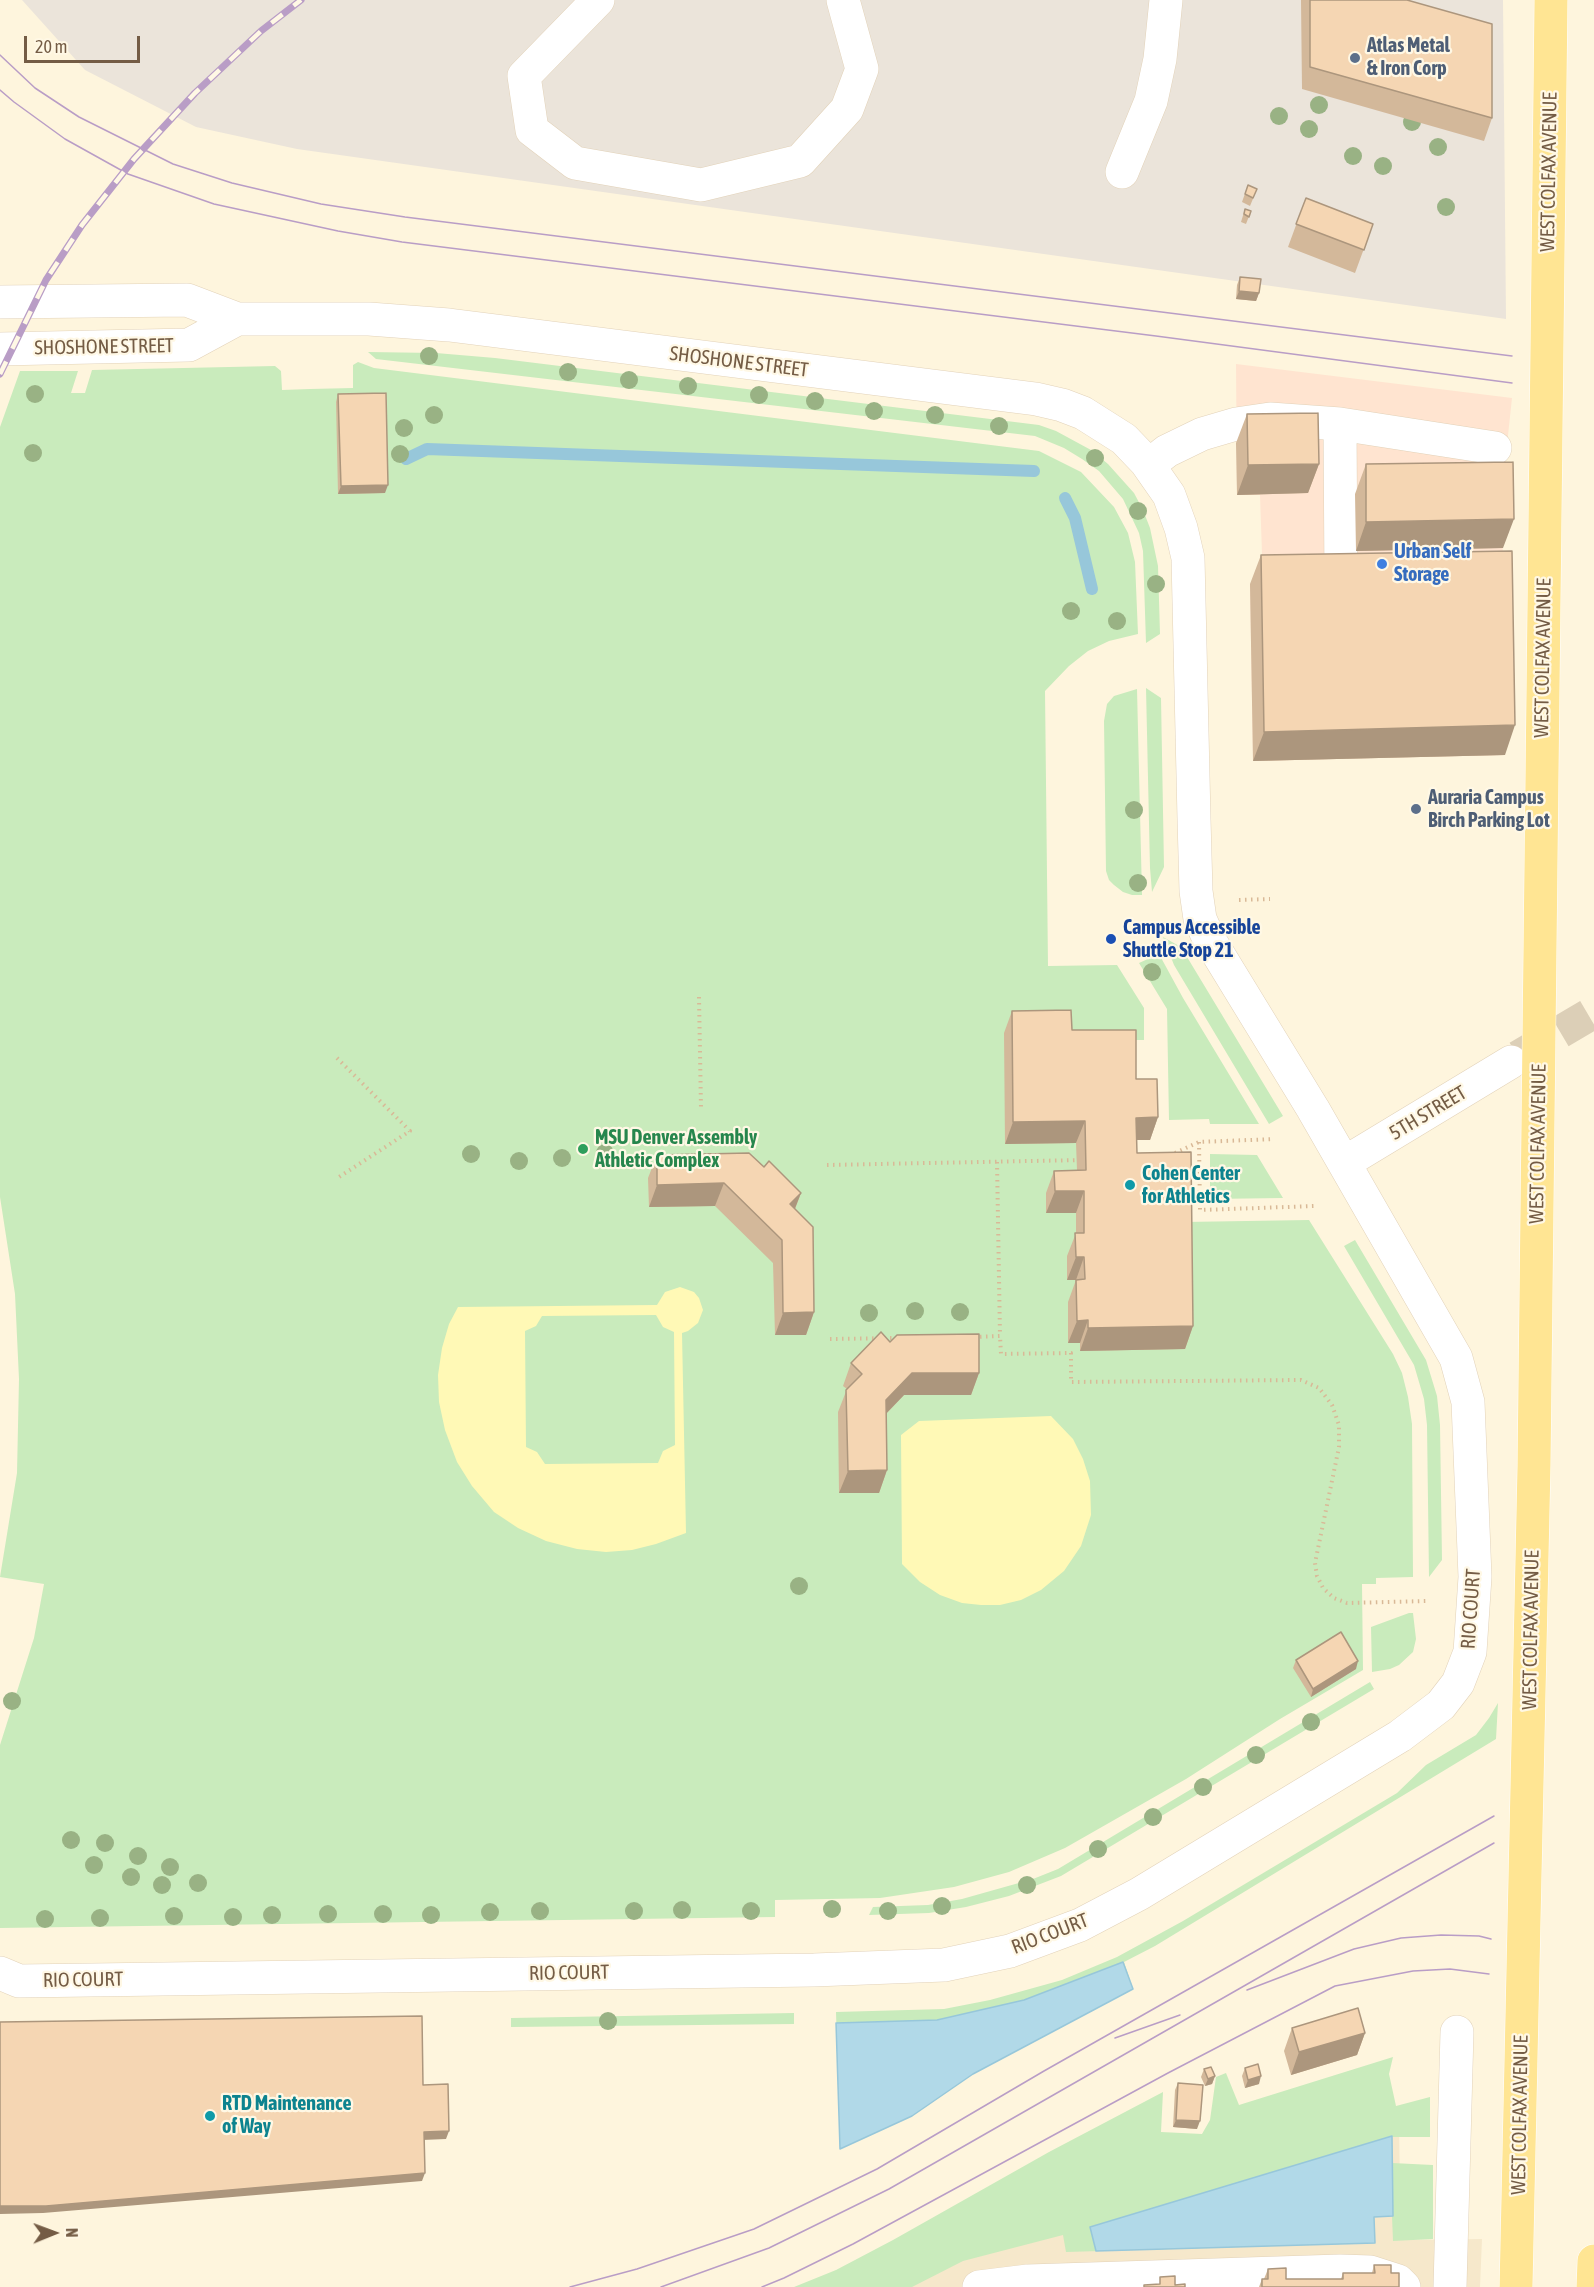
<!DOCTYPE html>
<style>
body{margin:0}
#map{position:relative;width:1594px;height:2287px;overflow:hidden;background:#fef5dd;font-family:"Asap Condensed",sans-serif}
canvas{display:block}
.north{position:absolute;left:24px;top:2203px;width:60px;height:60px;-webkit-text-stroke:4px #fff8e5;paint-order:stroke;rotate:89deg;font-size:16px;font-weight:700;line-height:24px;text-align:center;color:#745c45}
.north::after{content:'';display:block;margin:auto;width:21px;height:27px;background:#745c45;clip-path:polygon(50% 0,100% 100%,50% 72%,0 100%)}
.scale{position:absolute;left:24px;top:36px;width:116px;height:27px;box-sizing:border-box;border:3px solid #745c45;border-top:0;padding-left:8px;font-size:18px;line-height:21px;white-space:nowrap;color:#745c45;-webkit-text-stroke:4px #fff8e5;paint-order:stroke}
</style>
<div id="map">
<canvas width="1594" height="2287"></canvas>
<div class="north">N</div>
<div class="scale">20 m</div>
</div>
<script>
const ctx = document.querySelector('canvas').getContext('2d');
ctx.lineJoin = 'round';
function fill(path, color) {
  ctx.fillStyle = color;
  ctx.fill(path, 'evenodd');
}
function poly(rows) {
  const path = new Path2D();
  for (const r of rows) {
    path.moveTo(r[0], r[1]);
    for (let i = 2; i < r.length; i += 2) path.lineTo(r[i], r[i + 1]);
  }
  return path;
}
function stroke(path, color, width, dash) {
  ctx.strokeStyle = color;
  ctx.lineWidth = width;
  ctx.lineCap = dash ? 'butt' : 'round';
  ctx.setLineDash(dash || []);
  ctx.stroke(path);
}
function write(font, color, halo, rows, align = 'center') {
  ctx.font = font + ' "Asap Condensed",sans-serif';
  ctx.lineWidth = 4.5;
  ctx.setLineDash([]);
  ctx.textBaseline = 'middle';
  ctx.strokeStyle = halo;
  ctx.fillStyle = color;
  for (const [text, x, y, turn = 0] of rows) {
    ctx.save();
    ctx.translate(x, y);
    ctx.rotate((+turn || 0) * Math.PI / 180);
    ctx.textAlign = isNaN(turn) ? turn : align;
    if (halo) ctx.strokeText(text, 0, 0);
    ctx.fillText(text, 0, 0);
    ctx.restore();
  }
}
fill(poly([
 [1399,2126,1401,2240,1482,2239,1480,2287,900,2287,942,2264]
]), '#f6e8cb');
fill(poly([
 [1236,364,1512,398,1502,491,1505,755,1253,761,1250,584,1263,583,1260,495,1237,495]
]), '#ffe4d0');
fill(poly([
 [22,0,1503,0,1506,319,297,149,196,127,85,70]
]), '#ebe4da');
fill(poly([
 [368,352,436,353,495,358,1039,425,1056,431,1091,450,1108,464,1134,493,1143,510,1150,528,1158,566,1160,634,1146,643,1143,551,1139,533,1123,499,1099,471,1082,459,1064,448,1035,436,376,359],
 [358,362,374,368,1039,451,1081,472,1114,507,1128,533,1135,562,1138,634,1109,641,1088,651,1069,666,1045,691,1048,966,1117,965,1144,1008,1144,1040,1122,1040,1128,1101,1149,1101,1150,1140,1128,1140,1184,1222,1309,1220,1393,1354,1402,1373,1408,1397,1412,1424,1413,1577,1376,1578,1376,1584,1362,1584,1363,1670,1280,1719,1186,1779,1065,1848,1009,1872,954,1887,880,1898,775,1900,775,1917,0,1928,0,1745,34,1638,44,1584,0,1577,17,1473,19,1379,15,1294,0,1197,0,427,20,371,78,371,71,393,85,393,92,370,275,366,281,371,282,390,310,389,353,388,353,365],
 [1146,688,1161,698,1164,867,1152,892,1150,868],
 [1137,689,1142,895,1132,895,1123,892,1114,885,1109,880,1106,871,1104,721,1107,704,1114,696],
 [1163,937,1181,947,1283,1116,1269,1124,1174,965],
 [1159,954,1183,998,1259,1124,1210,1124,1209,1119,1169,1120,1167,1009,1139,963],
 [1210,1154,1257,1155,1283,1198,1210,1199],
 [1355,1240,1426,1360,1437,1396,1440,1425,1442,1560,1429,1577,1427,1425,1424,1399,1414,1365,1344,1246],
 [1409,1613,1413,1613,1416,1639,1413,1652,1399,1665,1390,1669,1372,1672,1371,1627],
 [1370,1682,1374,1689,1061,1876,1009,1896,966,1907,929,1913,869,1915,873,1907,928,1905,962,1899,1033,1879,1058,1869],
 [1498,1703,1496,1739,1155,1946,1124,1962,1133,1989,973,2074,912,2116,840,2149,836,2012,944,2009,990,2000,1062,1980,1117,1957,1183,1921,1397,1793,1426,1765,1476,1735,1489,1718],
 [794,2013,794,2024,511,2027,511,2018],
 [1393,2057,1389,2074,1396,2106,1430,2097,1430,2137,1392,2137,1392,2163,1433,2165,1433,2239,1393,2241,1392,2216,1374,2217,1375,2243,1066,2252,1063,2235,963,2261,912,2287,794,2287,836,2270,893,2240,1049,2152,1163,2092,1161,2132,1202,2134,1210,2120,1216,2077,1226,2073,1239,2105]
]), '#c9ebbc');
fill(poly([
 [680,1287,694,1292,699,1298,703,1310,698,1323,688,1331,682,1333,686,1533,656,1544,632,1550,606,1552,577,1549,546,1541,518,1528,494,1512,472,1486,457,1462,445,1430,439,1402,438,1375,442,1348,449,1324,458,1307,657,1305,665,1292],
 [656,1315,663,1327,674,1332,675,1445,663,1451,658,1463,545,1464,537,1452,526,1447,525,1331,536,1326,542,1316],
 [1051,1416,1073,1439,1083,1459,1090,1481,1091,1515,1081,1546,1064,1571,1041,1590,1021,1600,1000,1605,981,1605,962,1603,940,1595,920,1582,902,1564,901,1435,919,1421]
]), '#fff9b6');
const water = poly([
 [1123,1962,1133,1989,973,2074,912,2116,840,2149,836,2023,937,2020,1024,2000,1123,1962],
 [1392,2136,1393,2216,1374,2217,1375,2243,1096,2251,1090,2227,1392,2136]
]);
fill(water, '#b1d9e8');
stroke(water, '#97c7da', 1.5);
stroke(poly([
 [406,459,427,449,1034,471],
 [1065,498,1075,518,1092,589]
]), '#97c7da', 12);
stroke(poly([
 [1518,1057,1594,1012]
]), '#dccfb7', 33, [33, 16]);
const minor = poly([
 [598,0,524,76,532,130,575,163,701,185,800,161,847,109,862,69,843,0],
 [1122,172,1151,101,1160,59,1166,0],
 [0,302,187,300,237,319,369,319,449,325,1036,399,1062,405,1083,413,1124,439,1146,462,1169,495,1181,528,1188,558,1194,819,1196,891,1200,919,1209,939,1313,1109,1456,1358,1468,1402,1475,1577,1470,1652,1458,1683,1441,1705,1400,1736,1139,1894,1080,1925,1010,1951,944,1965,814,1970,19,1981,0,1973],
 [0,349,189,345,237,319],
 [1340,424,1341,583],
 [1149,465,1167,451,1202,434,1236,424,1270,419,1340,424,1495,448],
 [1344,1163,1511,1062],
 [979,2287,1028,2281,1340,2271,1370,2272,1398,2281,1404,2287],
 [1450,2287,1457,2032]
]);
const major = poly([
 [1593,2287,1594,2261]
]);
stroke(minor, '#e2d2b9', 34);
stroke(major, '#fff', 34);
stroke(poly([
 [1239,900,1270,899],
 [699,997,701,1108],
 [337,1058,410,1131,339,1177],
 [1199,1142,1200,1210,1315,1206],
 [1175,1153,1199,1142,1274,1139],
 [997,1162,1000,1336],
 [827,1165,1082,1160],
 [974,1337,1000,1336,1001,1354,1071,1353,1071,1382,1301,1380,1319,1388,1332,1405,1339,1425,1339,1447,1315,1563,1317,1576,1323,1588,1334,1598,1347,1603,1427,1601],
 [830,1339,898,1338]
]), '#d9b997', 4, [1.5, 4.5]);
stroke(minor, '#fff', 33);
stroke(major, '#ffe593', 33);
stroke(poly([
 [0,55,35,88,79,117,173,164,232,183,321,204,405,217,1512,356],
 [0,90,14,102,65,139,128,174,214,204,338,231,402,242,1156,336,1512,383],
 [1247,1990,1354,1949,1401,1938,1441,1935,1479,1936,1491,1939],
 [1115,2038,1180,2015],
 [570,2287,637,2269,754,2229,877,2169,1044,2071,1494,1816],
 [661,2287,769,2248,889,2189,1494,1843],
 [762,2287,784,2278,853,2244,1168,2073,1335,1986,1413,1971,1450,1969,1489,1974]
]), '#b99dc6', 1.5);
const rail = poly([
 [0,374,46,280,82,225,134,159,195,93,261,31,301,0]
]);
stroke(rail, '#b99dc6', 7);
stroke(rail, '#fff8e5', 4.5, [14]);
const majorBridge = poly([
 [1516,2287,1534,1466,1551,0]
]);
stroke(majorBridge, '#fff', 34, []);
stroke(majorBridge, '#ffe593', 33);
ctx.fillStyle = '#99b284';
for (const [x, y] of [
 [1319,105],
 [1279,116],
 [1412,122],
 [1309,129],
 [1438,147],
 [1353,156],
 [1383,166],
 [1446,207],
 [429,356],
 [568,372],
 [629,380],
 [688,386],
 [35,394],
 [759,395],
 [815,401],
 [874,411],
 [434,415],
 [935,415],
 [999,426],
 [404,428],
 [33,453],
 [400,454],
 [1095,458],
 [1138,511],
 [1156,584],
 [1071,611],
 [1117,621],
 [1134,810],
 [1138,883],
 [1152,972],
 [605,1153],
 [471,1154],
 [562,1158],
 [519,1161],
 [915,1311],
 [960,1312],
 [869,1313],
 [799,1586],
 [12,1701],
 [1311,1722],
 [1256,1755],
 [1203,1787],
 [1153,1817],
 [71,1840],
 [105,1843],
 [1098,1849],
 [138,1856],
 [94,1865],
 [170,1867],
 [131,1877],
 [198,1883],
 [162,1885],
 [1027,1885],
 [942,1906],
 [832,1909],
 [682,1910],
 [540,1911],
 [634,1911],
 [751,1911],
 [888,1911],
 [490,1912],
 [328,1914],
 [383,1914],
 [272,1915],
 [431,1915],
 [174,1916],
 [233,1917],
 [100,1918],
 [45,1919],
 [608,2021]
]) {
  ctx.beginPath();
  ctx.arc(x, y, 9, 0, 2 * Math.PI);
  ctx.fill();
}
fill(poly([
 [1301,0,1407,0,1492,118,1484,141,1302,89],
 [1248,185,1257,189,1250,206,1242,202],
 [1306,198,1373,224,1355,273,1288,247],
 [1245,209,1251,211,1246,224,1241,222],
 [1240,277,1259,293,1256,301,1236,299,1237,285],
 [338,394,385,493,338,494,336,402],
 [1247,414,1319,464,1308,493,1237,495,1236,443],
 [1366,464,1503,548,1356,551,1355,494],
 [1261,555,1505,755,1253,761,1250,584],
 [1012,1011,1072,1030,1136,1079,1158,1117,1150,1140,1137,1140,1137,1153,1193,1326,1185,1349,1080,1351,1080,1343,1068,1343,1068,1302,1076,1280,1067,1280,1067,1256,1076,1233,1076,1213,1046,1213,1046,1193,1054,1171,1077,1170,1076,1143,1005,1144,1004,1033],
 [657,1155,764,1167,801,1193,795,1209,814,1312,806,1335,775,1335,773,1263,715,1206,649,1207,648,1178],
 [890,1342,979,1373,971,1395,904,1395,886,1414,887,1470,879,1493,839,1493,838,1412,847,1389,843,1386,851,1363],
 [1296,1660,1356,1669,1311,1697,1293,1668],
 [1292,2028,1365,2033,1357,2055,1291,2075,1284,2051],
 [1245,2068,1259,2084,1245,2088,1242,2076],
 [1204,2069,1215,2076,1212,2084,1205,2086,1201,2077],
 [1178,2083,1197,2129,1173,2127,1175,2090],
 [1374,2265,1391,2273,1399,2287,1259,2287,1262,2279,1264,2279,1268,2269,1286,2279,1341,2279,1343,2273,1372,2273]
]), '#d3b89a');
fill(poly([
 [1239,291,1259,293,1256,301,1236,299],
 [1319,464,1308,493,1237,495,1248,465],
 [388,485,385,493,338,494,341,486],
 [1514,519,1503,548,1356,551,1366,522],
 [1515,725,1505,755,1253,761,1264,732],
 [1158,1117,1150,1140,1128,1140,1136,1118],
 [1085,1121,1076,1143,1005,1144,1013,1122],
 [724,1183,715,1206,649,1207,657,1185],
 [1055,1191,1084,1191,1076,1213,1046,1213],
 [801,1193,792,1216,790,1204],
 [1076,1257,1084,1257,1076,1280,1067,1280],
 [814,1312,806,1335,775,1335,783,1313],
 [1088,1320,1080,1343,1068,1343,1077,1321],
 [1193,1326,1185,1349,1080,1351,1088,1328],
 [912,1373,979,1373,971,1395,904,1395,878,1422,886,1400],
 [887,1470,879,1493,839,1493,848,1471],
 [1358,1661,1356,1669,1311,1697,1313,1689],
 [1365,2033,1357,2055,1291,2075,1299,2052],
 [1215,2076,1212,2084,1205,2086,1208,2079],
 [1261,2076,1259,2084,1245,2088,1248,2080],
 [1176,2120,1200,2121,1197,2129,1173,2127],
 [449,2131,446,2139,422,2140,424,2132],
 [425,2173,422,2181,43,2213,0,2214,0,2206]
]), '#ac967d');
const building = poly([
 [1310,0,1407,0,1492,24,1492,118,1310,67,1310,0],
 [1248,185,1257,189,1253,198,1245,194,1248,185],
 [1306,198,1373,224,1364,250,1296,224,1306,198],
 [1245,209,1251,211,1249,217,1244,214,1245,209],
 [1240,277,1261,279,1259,293,1239,291,1240,277],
 [386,393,388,485,341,486,338,394,386,393],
 [1318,413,1319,464,1248,465,1247,414,1318,413],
 [1513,462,1514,519,1366,522,1366,464,1513,462],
 [1512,551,1515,725,1264,732,1261,555,1512,551],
 [1071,1010,1072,1030,1136,1030,1136,1079,1157,1079,1158,1117,1136,1118,1137,1153,1191,1152,1193,1326,1088,1328,1088,1320,1077,1321,1076,1280,1085,1279,1084,1257,1076,1257,1075,1233,1084,1233,1084,1191,1055,1191,1054,1171,1086,1170,1085,1121,1013,1122,1012,1011,1071,1010],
 [749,1153,764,1167,769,1161,801,1193,790,1204,813,1227,814,1312,783,1313,782,1240,724,1183,657,1185,657,1155,749,1153],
 [881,1332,890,1342,897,1335,979,1334,979,1373,912,1373,886,1400,887,1470,848,1471,846,1390,862,1374,851,1363,881,1332],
 [1341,1632,1358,1661,1313,1689,1296,1660,1341,1632],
 [1358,2008,1365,2033,1299,2052,1292,2028,1358,2008],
 [422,2016,423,2085,448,2084,449,2131,424,2132,425,2173,46,2206,0,2206,0,2022,422,2016],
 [1258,2064,1261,2076,1248,2080,1245,2068,1258,2064],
 [1211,2067,1215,2076,1208,2079,1204,2069,1211,2067],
 [1178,2083,1203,2085,1200,2121,1176,2120,1178,2083],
 [1374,2265,1391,2265,1391,2273,1399,2273,1399,2287,1262,2287,1262,2279,1268,2279,1268,2269,1286,2268,1286,2279,1343,2279,1343,2273,1375,2273,1374,2265],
 [1175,2276,1175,2285,1185,2284,1185,2287,1144,2287,1144,2285,1160,2284,1160,2277,1175,2276]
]);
fill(building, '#f5d6b3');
stroke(building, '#ac967d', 1.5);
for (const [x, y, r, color] of [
 [1355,58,6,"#5c6f8a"],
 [1382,564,6,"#3f7fe0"],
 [1416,809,6,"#5c6f8a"],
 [1111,939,6,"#1a4fb4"],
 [583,1149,6,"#2e9e5b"],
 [1130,1185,6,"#0f9aa8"],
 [210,2116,6,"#0f9aa8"]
]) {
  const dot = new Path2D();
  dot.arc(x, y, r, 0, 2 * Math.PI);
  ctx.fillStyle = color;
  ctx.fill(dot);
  stroke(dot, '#fff8e5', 2);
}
write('bold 20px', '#4e5e75', '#fff8e5', [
 ["Atlas Metal",1367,46],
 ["& Iron Corp",1367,69],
 ["Auraria Campus",1428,798],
 ["Birch Parking Lot",1428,821]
], 'left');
write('20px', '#745c45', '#fff8e5', [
 ["WEST COLFAX AVENUE",1549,172,-89],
 ["SHOSHONE STREET",104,347,-1],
 ["SHOSHONE STREET",739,362,7],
 ["WEST COLFAX AVENUE",1543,658,-89],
 ["5TH STREET",1428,1113,-31],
 ["WEST COLFAX AVENUE",1538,1144,-89],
 ["RIO COURT",1471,1609,-86],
 ["WEST COLFAX AVENUE",1531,1630,-89],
 ["RIO COURT",1050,1934,-21],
 ["RIO COURT",569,1973,-1],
 ["RIO COURT",83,1980,-1],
 ["WEST COLFAX AVENUE",1520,2115,-89]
]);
write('bold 20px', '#366cbe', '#fff8e5', [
 ["Urban Self",1394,552],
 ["Storage",1394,575]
], 'left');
write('bold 20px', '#164399', '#fff8e5', [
 ["Campus Accessible",1123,928],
 ["Shuttle Stop 21",1123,951]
], 'left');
write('bold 20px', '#27864d', '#fff8e5', [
 ["MSU Denver Assembly",595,1138],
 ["Athletic Complex",595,1161]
], 'left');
write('bold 20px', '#0d838f', '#fff8e5', [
 ["Cohen Center",1142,1174],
 ["for Athletics",1142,1197],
 ["RTD Maintenance",222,2104],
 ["of Way",222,2127]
], 'left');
</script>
